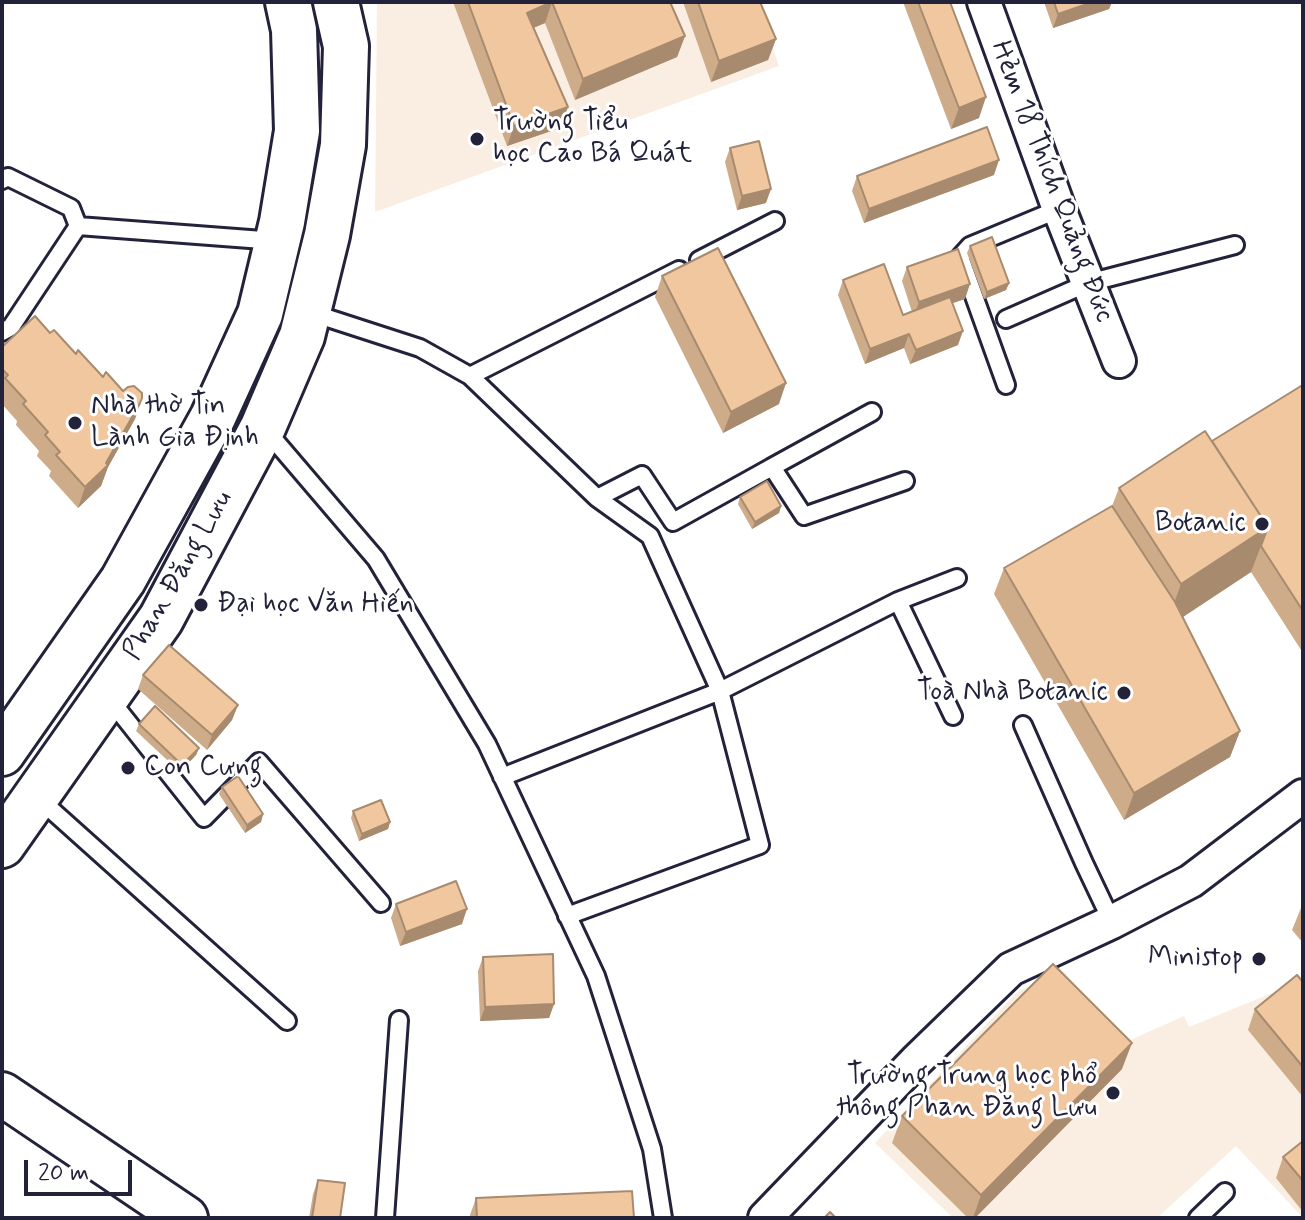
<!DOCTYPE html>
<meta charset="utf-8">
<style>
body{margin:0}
#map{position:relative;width:1305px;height:1220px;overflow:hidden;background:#fff;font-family:Mynerve,sans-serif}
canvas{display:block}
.frame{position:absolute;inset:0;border:4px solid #22223b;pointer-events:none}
.scale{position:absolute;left:24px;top:1160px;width:108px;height:36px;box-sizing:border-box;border:4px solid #22223b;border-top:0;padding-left:10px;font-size:24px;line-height:28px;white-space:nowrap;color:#22223b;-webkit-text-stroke:6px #fff;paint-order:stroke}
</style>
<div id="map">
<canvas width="1305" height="1220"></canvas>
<div class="frame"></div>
<div class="scale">20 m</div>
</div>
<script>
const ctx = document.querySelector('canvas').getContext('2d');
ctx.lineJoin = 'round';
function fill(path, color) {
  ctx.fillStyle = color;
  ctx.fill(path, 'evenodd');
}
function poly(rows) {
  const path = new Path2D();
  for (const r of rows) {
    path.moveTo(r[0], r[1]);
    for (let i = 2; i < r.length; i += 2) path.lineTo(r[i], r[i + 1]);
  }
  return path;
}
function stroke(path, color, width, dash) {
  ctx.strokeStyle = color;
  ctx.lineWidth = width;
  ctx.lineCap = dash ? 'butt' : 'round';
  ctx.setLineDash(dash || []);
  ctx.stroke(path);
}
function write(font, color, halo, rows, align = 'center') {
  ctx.font = font + ' Mynerve,sans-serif';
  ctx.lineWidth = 6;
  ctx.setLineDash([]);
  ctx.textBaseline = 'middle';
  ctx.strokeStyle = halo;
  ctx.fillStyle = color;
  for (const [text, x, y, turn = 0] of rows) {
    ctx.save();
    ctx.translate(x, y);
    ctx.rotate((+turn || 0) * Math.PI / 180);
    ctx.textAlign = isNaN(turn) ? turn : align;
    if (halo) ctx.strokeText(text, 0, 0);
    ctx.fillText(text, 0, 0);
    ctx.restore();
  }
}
fill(poly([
 [377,2,756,2,779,66,375,212],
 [1061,969,1126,1042,1184,1016,1189,1027,1289,986,1303,1003,1303,1218,1236,1146,1157,1218,953,1218,875,1143,1016,993]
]), '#faeee2');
const service = poly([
 [2,180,8,177,71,208,78,226,276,241],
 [699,260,775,221],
 [309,312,420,348,470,376,597,498,650,536,720,691,760,845,567,916],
 [1006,319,1088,283,1235,245],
 [2,332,11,327,78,226],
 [470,376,679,270],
 [1006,385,960,257,970,246,1059,209],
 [265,429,376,559,487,744,596,976,652,1149,663,1218],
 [772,467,872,412],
 [597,498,642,475,673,522,772,467,804,516,905,481],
 [108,697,204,818,259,762,381,903],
 [953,716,898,601,957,578],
 [1023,725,1084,863,1112,922],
 [502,777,720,691,898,601],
 [37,797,287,1021],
 [385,1218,399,1020],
 [1198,1218,1225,1192]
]);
const minor = poly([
 [984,2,1059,209,1119,361],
 [765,1218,916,1061,1011,969,1112,922,1191,881,1303,796]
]);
const tertiary = poly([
 [2,1094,186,1218]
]);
const primary = poly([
 [2,753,123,580,213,417,260,314,282,222,297,131,294,30,288,2],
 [2,845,161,619,263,427,302,336,327,235,343,145,346,46,336,2]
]);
stroke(service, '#22223b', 22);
stroke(minor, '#22223b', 38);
stroke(tertiary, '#22223b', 48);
stroke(primary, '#22223b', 50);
stroke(service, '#fff', 16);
stroke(minor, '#fff', 32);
stroke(tertiary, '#fff', 42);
stroke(primary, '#fff', 44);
fill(poly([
 [453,2,670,2,685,36,677,57,575,100,545,23,533,28,560,128,507,146],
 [683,2,760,2,776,39,768,60,711,82],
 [903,2,950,2,979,118,951,129],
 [1044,2,1112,2,1109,9,1053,28],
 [730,148,766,203,737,210,725,162],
 [994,175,864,223,852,191,857,176],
 [970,246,1009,283,1006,290,984,299,967,253],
 [907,267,965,299,952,303,958,345,910,364,904,348,865,364,838,295,843,280,903,315,912,312,902,281],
 [662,276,779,404,723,433,655,297],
 [50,333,103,377,123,391,142,398,135,419,108,467,101,486,78,508,49,476,51,471,37,456,39,451,16,425,17,421,2,404,2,347],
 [1303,388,1303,653,1251,572,1182,617,1240,731,1230,757,1124,820,994,594,1004,568,1112,506,1119,488,1212,441],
 [740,497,781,506,779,513,752,529,738,504],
 [143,675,238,705,232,720,207,750,138,689],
 [139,724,199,748,196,755,180,772,136,731],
 [222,787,263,814,261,822,245,833,219,794],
 [353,811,390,822,388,829,359,841,351,818],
 [1303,903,1303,943,1292,930],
 [396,904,462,924,400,946,391,918],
 [483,957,554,1004,549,1018,480,1021,478,971],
 [1303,982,1303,1097,1248,1030,1255,1009],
 [1122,1069,975,1218,968,1218,892,1143,902,1116],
 [1303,1141,1303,1212,1276,1178,1283,1157],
 [318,1180,340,1218,309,1218,313,1194],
 [476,1198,634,1218,469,1218]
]), '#ceab89');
fill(poly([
 [552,2,545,23,519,34,527,13],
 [1093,2,1112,2,1109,9,1053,28,1058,14],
 [685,36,677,57,575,100,583,79],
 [776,39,768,60,711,82,719,61],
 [986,97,979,118,951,129,959,108],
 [568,107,560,128,507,146,514,126],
 [999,160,994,175,864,223,869,209],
 [771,189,766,203,737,210,742,196],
 [1009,283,1006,290,984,299,987,292],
 [970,284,965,299,914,316,919,302],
 [963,331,958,345,910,364,916,350],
 [909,334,904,348,865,364,870,349],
 [786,383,779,404,723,433,731,412],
 [142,398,135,419,108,467,101,486,78,508,85,487,106,463],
 [781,506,779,513,752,529,755,522],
 [1268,527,1251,572,1165,629,1181,584],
 [238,705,232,720,207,750,212,735],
 [1240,731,1230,757,1124,820,1134,793],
 [199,748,196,755,180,772,182,765],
 [263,814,261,822,245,833,247,825],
 [390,822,388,829,359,841,362,834],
 [467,909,462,924,400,946,406,932],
 [554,1004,549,1018,480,1021,485,1007],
 [1132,1043,1122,1069,975,1218,973,1218,981,1195]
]), '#a88b6f');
const building = poly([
 [468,2,552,2,527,13,568,107,514,126,468,2],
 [552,2,670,2,685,36,583,79,552,2],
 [698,2,760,2,776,39,719,61,698,2],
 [918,2,950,2,986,97,959,108,918,2],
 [1054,2,1093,2,1058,14,1054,2],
 [987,127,999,160,869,209,857,176,987,127],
 [759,141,771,189,742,196,730,148,759,141],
 [992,237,1009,283,987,292,970,246,992,237],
 [718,248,786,383,731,412,662,276,718,248],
 [958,249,970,284,919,302,907,267,958,249],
 [884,264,903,315,950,297,963,331,916,350,909,334,870,349,843,280,884,264],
 [35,316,50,333,54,330,76,354,78,350,103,377,106,372,123,391,128,387,134,386,142,393,142,398,140,403,106,463,108,465,85,487,56,455,60,452,45,435,48,432,23,404,26,401,5,378,8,375,2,369,2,347,35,316],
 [1301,386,1303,388,1303,611,1261,546,1268,527,1212,441,1301,386],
 [1205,431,1268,527,1181,584,1119,488,1205,431],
 [767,481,781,506,755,522,740,497,767,481],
 [1112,506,1175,602,1240,731,1134,793,1004,568,1112,506],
 [169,645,238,705,212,735,143,675,169,645],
 [155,706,199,748,182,765,139,724,155,706],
 [238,776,263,814,247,825,222,787,238,776],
 [381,800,390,822,362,834,353,811,381,800],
 [456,881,467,909,406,932,396,904,456,881],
 [553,954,554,1004,485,1007,483,957,553,954],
 [1053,964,1132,1043,981,1195,902,1116,1053,964],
 [1297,975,1303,982,1303,1067,1255,1009,1297,975],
 [1303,1141,1303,1181,1283,1157,1303,1141],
 [318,1180,345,1183,340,1218,312,1218,318,1180],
 [632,1191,634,1218,477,1218,476,1198,632,1191],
 [830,1212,836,1218,824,1218,830,1212]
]);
fill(building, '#f0c79f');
stroke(building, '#a88b6f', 2);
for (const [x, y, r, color] of [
 [477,139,8,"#22223b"],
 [75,423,8,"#22223b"],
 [1262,524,8,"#22223b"],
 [201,605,8,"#22223b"],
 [1124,693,8,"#22223b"],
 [128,768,8,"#22223b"],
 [1259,959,8,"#22223b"],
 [1113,1093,8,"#22223b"]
]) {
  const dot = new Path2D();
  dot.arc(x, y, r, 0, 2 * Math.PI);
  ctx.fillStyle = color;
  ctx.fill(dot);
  stroke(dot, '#fff', 3);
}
write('28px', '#22223b', '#fff', [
 ["Trường Tiểu",493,123],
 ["học Cao Bá Quát",493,155],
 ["Nhà thờ Tin",91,407],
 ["Lành Gia Định",91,439],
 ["Botanic",1246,524,"right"],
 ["Đại học Văn Hiến",217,605],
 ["Toà Nhà Botanic",1108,693,"right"],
 ["Con Cưng",144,768],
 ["Ministop",1243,959,"right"],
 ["Trường Trung học phổ",1097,1077,"right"],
 ["thông Phan Đăng Lưu",1097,1109,"right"]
], 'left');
write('28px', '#22223b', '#fff', [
 ["Hẻm 18 Thích Quảng Đức",1051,182,69],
 ["Phan Đăng Lưu",179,576,-60]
]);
</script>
